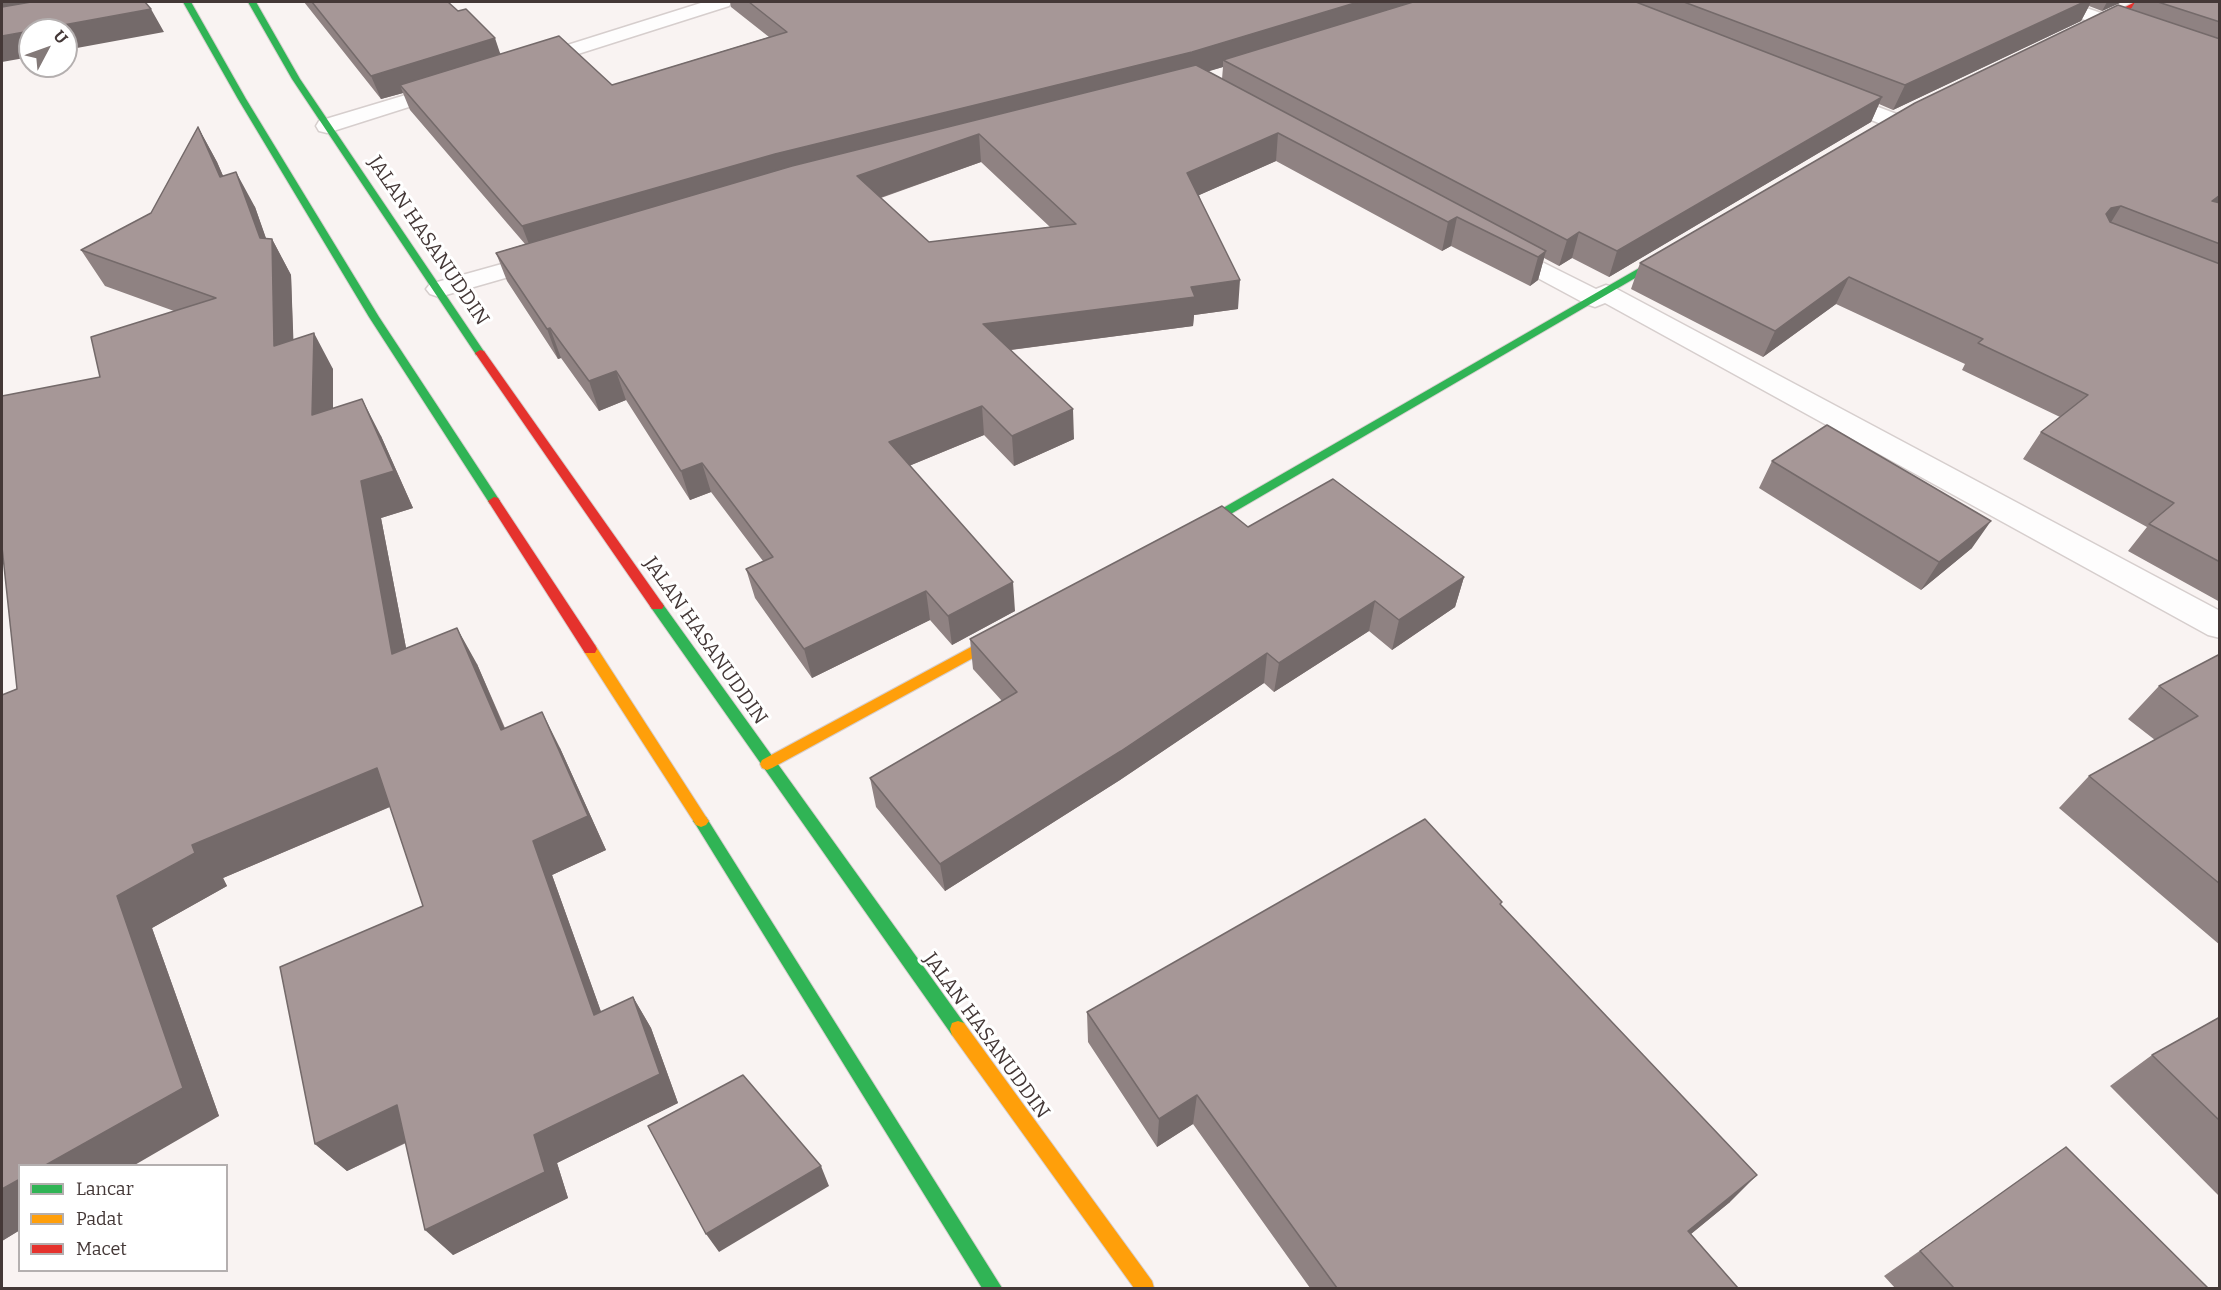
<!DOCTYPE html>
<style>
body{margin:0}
#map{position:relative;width:2221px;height:1290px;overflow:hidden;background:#f9f3f2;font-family:Bitter,serif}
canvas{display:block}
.frame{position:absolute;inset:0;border:3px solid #443837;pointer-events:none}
.legend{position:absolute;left:18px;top:1164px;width:210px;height:108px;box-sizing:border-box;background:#fff;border:2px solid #b4afaf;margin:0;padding:8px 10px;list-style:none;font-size:18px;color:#443837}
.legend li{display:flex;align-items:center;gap:12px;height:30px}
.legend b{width:30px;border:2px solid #b4afaf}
.north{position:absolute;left:18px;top:18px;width:60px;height:60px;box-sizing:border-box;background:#fff;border:2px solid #b4afaf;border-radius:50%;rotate:49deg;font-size:16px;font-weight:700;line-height:24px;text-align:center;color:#443837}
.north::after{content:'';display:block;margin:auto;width:21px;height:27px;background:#837978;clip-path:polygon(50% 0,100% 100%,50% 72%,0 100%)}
</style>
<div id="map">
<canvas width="2221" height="1290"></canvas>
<div class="frame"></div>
<ul class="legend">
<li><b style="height:8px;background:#30b455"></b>Lancar</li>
<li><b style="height:8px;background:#ff9f0a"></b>Padat</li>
<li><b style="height:8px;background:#e5322d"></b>Macet</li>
</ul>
<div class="north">U</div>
</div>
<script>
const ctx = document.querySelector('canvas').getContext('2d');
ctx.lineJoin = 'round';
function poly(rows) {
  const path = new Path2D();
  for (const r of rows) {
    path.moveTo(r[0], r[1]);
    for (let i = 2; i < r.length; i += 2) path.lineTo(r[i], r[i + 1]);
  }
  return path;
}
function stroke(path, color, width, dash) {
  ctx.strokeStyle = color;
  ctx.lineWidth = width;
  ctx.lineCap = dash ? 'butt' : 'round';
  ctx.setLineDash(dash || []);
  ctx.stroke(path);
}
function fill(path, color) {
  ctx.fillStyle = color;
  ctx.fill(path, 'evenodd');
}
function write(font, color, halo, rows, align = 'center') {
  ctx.font = font + ' Bitter,serif';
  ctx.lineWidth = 6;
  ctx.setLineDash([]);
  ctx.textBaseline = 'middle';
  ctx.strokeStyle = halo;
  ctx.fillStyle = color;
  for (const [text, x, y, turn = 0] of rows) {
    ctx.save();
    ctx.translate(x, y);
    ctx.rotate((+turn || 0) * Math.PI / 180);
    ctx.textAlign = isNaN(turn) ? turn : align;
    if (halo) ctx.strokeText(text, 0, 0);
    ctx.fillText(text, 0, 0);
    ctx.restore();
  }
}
const street = poly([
 [704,2,732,2,729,6,537,67,530,69,523,67,520,63,523,59,704,2],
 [2043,2,2069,2,2220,54,2220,67,2045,6,2043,2],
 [449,82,456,84,460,88,456,92,327,133,319,131,316,126,319,121,449,82],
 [1833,90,1902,116,1905,121,1902,126,1886,126,1825,101,1822,96,1825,91,1833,90],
 [1502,242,1596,289,1606,285,1615,288,2220,611,2220,638,2208,635,1605,303,1595,307,1586,304,1493,254,1490,249,1493,244,1502,242],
 [545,252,554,254,557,259,554,264,439,297,430,294,426,289,430,284,545,252]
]);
const fast = poly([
 [183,2,191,2,246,99,379,317,498,498,500,501,498,504,490,504,369,317,238,99,183,2],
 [248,2,256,2,300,79,485,353,484,355,476,355,475,353,292,79,248,2],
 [1674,248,1678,249,1678,253,1193,536,1185,536,1183,533,1185,530,1674,248],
 [657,601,662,603,964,1023,966,1029,964,1035,958,1037,952,1035,652,609,650,606,657,601],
 [701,815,706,817,1002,1288,982,1288,696,825,693,821,696,817,701,815]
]);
const slow = poly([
 [1010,626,1017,631,1015,635,772,768,767,770,762,768,760,764,762,760,1010,626],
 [590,644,595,645,706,817,709,821,706,825,701,827,696,825,585,653,583,649,585,645,590,644],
 [958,1021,964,1023,1152,1281,1154,1288,1134,1288,952,1035,950,1029,952,1023,958,1021]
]);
const jam = poly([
 [2135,2,2144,2,2089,31,2082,29,2135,2],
 [480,350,484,351,662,603,664,606,662,609,652,609,475,353,480,350],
 [494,497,498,498,595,645,597,649,595,653,585,653,488,501,494,497]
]);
stroke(street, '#d6cecd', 3);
stroke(fast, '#d6cecd', 2);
stroke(slow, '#d6cecd', 2);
stroke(jam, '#d6cecd', 2);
fill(street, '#fefdfd');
fill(fast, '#30b455');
fill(slow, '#ff9f0a');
fill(jam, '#e5322d');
fill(poly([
 [304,2,448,2,501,54,612,85,769,37,731,7,730,2,2122,2,2102,11,2089,6,2081,21,1893,110,1879,104,1871,122,1609,277,1572,258,1559,266,1544,258,1538,280,1530,286,1451,246,1442,251,1276,161,1199,195,1238,309,1194,315,1193,326,1011,350,1074,439,1014,466,984,435,909,466,1015,611,952,645,930,620,812,678,755,598,746,569,763,561,711,492,690,500,626,400,599,411,561,358,558,359,507,281,496,253,525,244,410,110,403,93,381,99],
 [1223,67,1222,79,1208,71],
 [981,162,1050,227,929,242,881,198],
 [2135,2,2220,2,2220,602,2128,551,2147,527,2023,459,2041,432,2060,417,1962,370,1965,364,1836,304,1763,357,1631,289,1640,263,2131,9],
 [198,127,217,162,223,176,255,207,266,239,272,239,291,275,293,339,333,369,333,408,381,436,413,508,381,518,406,648,477,664,505,728,560,748,606,850,552,875,601,1012,633,997,651,1028,678,1103,557,1163,568,1198,453,1255,406,1143,347,1171,315,1144,423,906,390,807,223,878,227,886,152,928,219,1116,20,1166,20,1230,2,1241,2,695,17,689,100,377,174,311,105,286,81,250,151,213],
 [1772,461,1972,548,1921,590,1759,488],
 [1248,527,1464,577,1455,607,1392,650,1369,631,1274,692,1264,683,1120,780,945,891,876,807,870,778,1002,701,973,669,970,639],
 [2220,654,2220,945,2059,808,2089,776,2155,740,2128,719,2159,686],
 [1501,905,1730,1202,1691,1234,1738,1288,1310,1288,1193,1124,1157,1147,1088,1042,1087,1012],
 [2220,1017,2220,1197,2110,1086,2152,1055],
 [2026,1176,2208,1288,1895,1288,1884,1276]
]), '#8f8282');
fill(poly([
 [2,2,84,2,2,17],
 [1358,2,1432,2,1223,60,1223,67,1190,77,532,252,522,226,775,154],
 [2084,2,2091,2,2081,21,1893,110,1905,85],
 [2107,2,2122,2,2102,11],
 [151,9,164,32,66,50,66,30,36,30],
 [30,31,30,57,2,62,2,36],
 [495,38,503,62,400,85,403,93,381,99,371,76],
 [1882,97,1871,122,1609,277,1617,251],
 [198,127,217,162,239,212,220,177],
 [1278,133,1276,161,1186,201,1187,173],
 [979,134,981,162,862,204,857,176],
 [236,172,255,207,272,255,272,239,291,275,295,382,274,346,260,238],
 [2220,195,2220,205,2212,201],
 [2121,206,2105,232,2106,214,2111,208],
 [1457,217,1451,246,1442,251,1448,222],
 [1579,232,1572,258,1559,266,1567,240],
 [1546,251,1538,280,1530,286,1538,257],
 [1849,277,1836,304,1763,357,1775,331],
 [1240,280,1238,309,1194,315,1193,326,986,353,983,324,1191,287],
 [550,328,561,358,558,359,547,329],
 [314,333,333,369,333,452,312,415],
 [616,371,626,400,599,411,589,381],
 [362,399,381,436,413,508,381,518,414,689,392,654,361,481],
 [982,406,984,435,894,472,889,442],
 [1073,409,1074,439,1014,466,1012,436],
 [702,463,711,492,690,500,681,471],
 [1991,521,1972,548,1921,590,1939,562],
 [1464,577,1455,607,1392,650,1399,620],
 [1013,582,1015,611,952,645,948,616],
 [926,591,930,620,812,678,804,649],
 [1375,601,1369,631,1274,692,1279,663],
 [457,628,477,664,520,765,501,730],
 [1267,653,1264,683,1120,780,945,891,940,864],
 [542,712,560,748,606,850,552,875,613,1045,594,1015,533,841],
 [377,768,401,802,223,878,227,886,152,928,219,1116,133,1166,44,1166,117,896,192,845],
 [633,997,651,1028,678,1103,557,1163,568,1198,453,1255,425,1230,534,1135],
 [1197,1095,1193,1124,1157,1147,1159,1119],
 [397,1105,425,1133,347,1171,315,1144],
 [821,1166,829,1186,719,1252,706,1234],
 [1757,1175,1730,1202,1664,1256,1688,1231],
 [20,1179,20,1230,2,1241,2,1189]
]), '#746a6a');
const building = poly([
 [31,2,145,2,151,9,36,30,30,30,30,31,2,36,2,7,31,2],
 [312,2,448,2,458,11,466,9,495,38,371,76,312,2],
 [749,2,1358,2,1192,52,775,154,522,226,400,85,559,36,612,85,787,32,749,2],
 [1413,2,1636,2,1882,97,1617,251,1579,232,1567,240,1223,60,1413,2],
 [1684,2,2084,2,1905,85,1684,2],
 [2158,2,2220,2,2220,22,2158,2],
 [2118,5,2220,39,2220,195,2212,201,2220,203,2220,244,2121,206,2111,208,2106,214,2110,222,2220,264,2220,562,2149,524,2174,503,2041,432,2088,395,1978,343,1983,339,1849,277,1775,331,1640,263,1915,103,2118,5],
 [1196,65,1546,251,1538,257,1457,217,1448,222,1278,133,1187,173,1240,280,1191,287,1195,297,983,324,1073,409,1012,436,982,406,889,442,1013,582,948,616,926,591,804,649,746,569,773,557,702,463,681,471,616,371,589,381,550,328,547,329,496,253,792,166,1196,65],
 [979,134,1076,224,929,242,857,176,979,134],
 [198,127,220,177,236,172,260,238,272,239,274,346,314,333,312,415,362,399,394,471,361,481,392,654,457,628,501,730,542,712,588,816,533,841,594,1015,633,997,660,1074,534,1135,545,1172,425,1230,397,1105,315,1144,280,967,423,906,377,768,192,845,195,853,117,896,183,1088,44,1166,20,1166,20,1179,2,1189,2,695,17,689,2,547,2,396,100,377,91,337,216,298,81,250,151,213,198,127],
 [1827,425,1991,521,1939,562,1772,461,1827,425],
 [1333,479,1464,577,1399,620,1375,601,1279,663,1267,653,1121,751,940,864,870,778,1017,692,970,639,1222,506,1248,527,1333,479],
 [2220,654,2220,884,2089,776,2198,716,2159,686,2220,654],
 [1425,819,1502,902,1500,904,1757,1175,1688,1231,1738,1288,1337,1288,1197,1095,1159,1119,1087,1012,1425,819],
 [2220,1017,2220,1121,2152,1055,2220,1017],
 [743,1075,821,1166,706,1234,648,1126,743,1075],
 [2066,1147,2208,1288,1954,1288,1920,1251,2066,1147]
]);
fill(building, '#a69797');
stroke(building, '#746a6a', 1.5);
write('20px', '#443837', '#fff', [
 ["JALAN HASANUDDIN",428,241,56],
 ["JALAN HASANUDDIN",705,641,55],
 ["JALAN HASANUDDIN",986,1036,54]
]);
</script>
